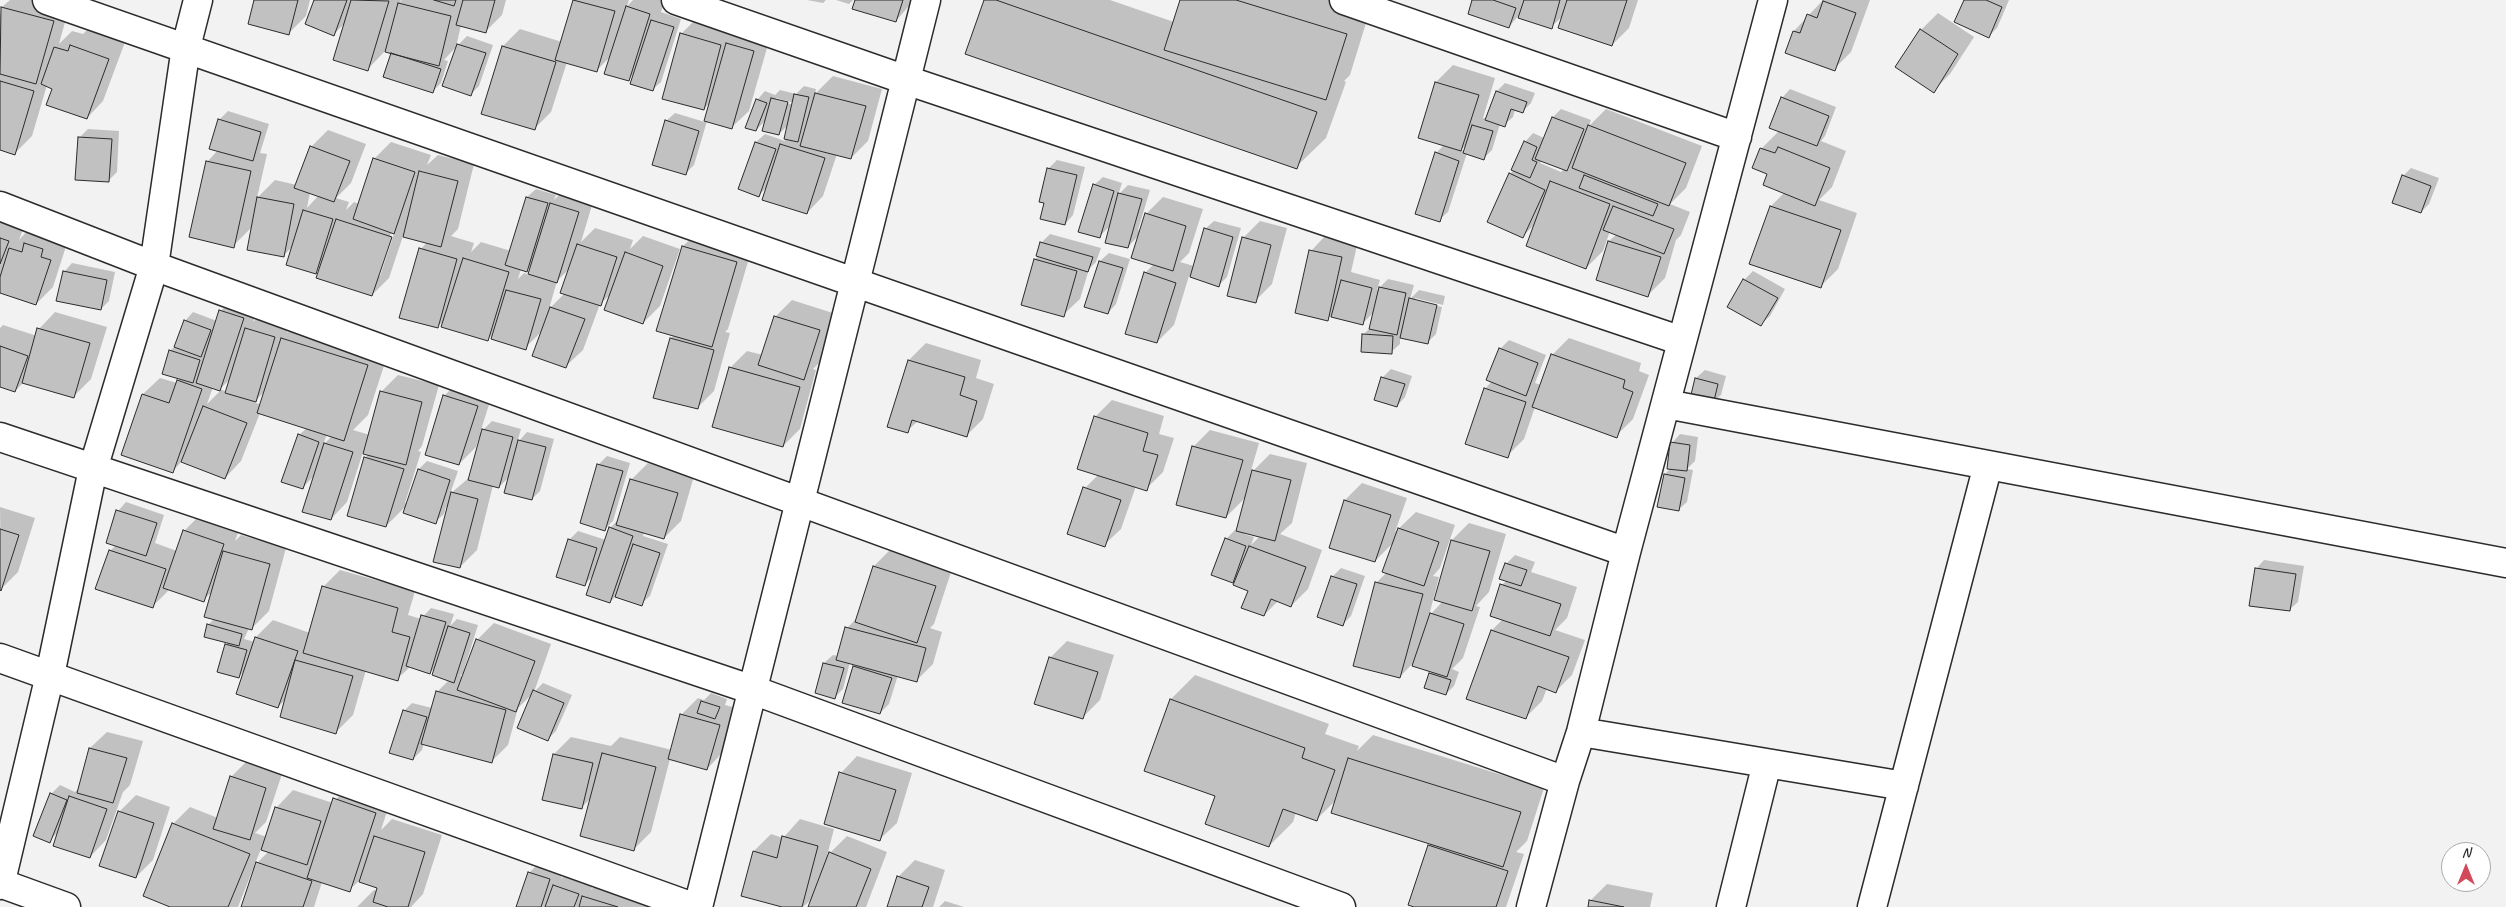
<!DOCTYPE html>
<style>
body{margin:0}
#map{position:relative;width:2506px;height:907px;overflow:hidden;background:#f2f2f2;font-family:Caveat,sans-serif}
canvas{display:block}
.north{position:absolute;left:2441px;top:842px;width:50px;height:50px;box-sizing:border-box;background:#fff;border:1px solid #aaa;border-radius:50%;rotate:0deg;font-size:14px;font-weight:700;line-height:20px;text-align:center;color:#2b2b2b}
.north::after{content:'';display:block;margin:auto;width:18px;height:22px;background:#d1495b;clip-path:polygon(50% 0,100% 100%,50% 72%,0 100%)}
</style>
<div id="map">
<canvas width="2506" height="907"></canvas>
<div class="north">N</div>
</div>
<script>
const ctx = document.querySelector('canvas').getContext('2d');
ctx.lineJoin = 'round';
function fill(path, color) {
  ctx.fillStyle = color;
  ctx.fill(path, 'evenodd');
}
function poly(rows) {
  const path = new Path2D();
  for (const r of rows) {
    path.moveTo(r[0], r[1]);
    for (let i = 2; i < r.length; i += 2) path.lineTo(r[i], r[i + 1]);
  }
  return path;
}
function stroke(path, color, width, dash) {
  ctx.strokeStyle = color;
  ctx.lineWidth = width;
  ctx.lineCap = dash ? 'butt' : 'round';
  ctx.setLineDash(dash || []);
  ctx.stroke(path);
}
fill(poly([
 [10,0,55,0,70,4,59,44,72,31,83,34,88,29,125,42,103,101,87,118,53,88,47,85,32,136,15,153,0,149,0,16,2,7],
 [255,0,310,0,306,16,289,33],
 [316,0,401,0,400,3,402,0,506,0,502,15,485,32,461,25,456,47,467,36,493,45,479,86,471,94,458,45,444,60,448,61,441,83,433,91,392,52,385,51,368,69,345,23,334,34],
 [574,0,629,0,627,6,633,0,665,0,661,12,681,19,661,82,652,90,635,72,628,80,612,55,596,71,567,62,551,112,534,129,482,113,503,46,520,29,562,42],
 [807,0,826,0,823,3],
 [836,0,853,0,849,4],
 [856,0,914,0,896,21],
 [985,0,1110,0,1174,22,1181,0,1338,0,1370,10,1350,75,1344,81,1346,82,1326,138,1296,167],
 [1474,0,1638,0,1629,28,1612,45,1563,16,1551,27,1518,16,1509,27],
 [1823,0,1870,0,1851,52,1834,69,1786,52,1794,31],
 [1966,0,2009,0,1997,28,1989,36],
 [1938,13,1974,37,1950,74,1933,91,1921,30],
 [698,17,737,28,736,35,744,27,771,34,749,111,732,127,707,121,694,165,686,173,666,121,675,113,705,122,711,101,704,109,681,34],
 [1453,65,1495,78,1483,118,1487,119,1497,91,1505,83,1535,93,1531,103,1522,112,1515,110,1513,117,1504,125,1500,124,1492,150,1484,158,1467,153,1448,212,1439,220,1436,153,1444,145,1419,137,1436,82],
 [1468,143,1465,151,1461,150],
 [833,76,882,89,868,141,851,158,837,154,823,196,807,213,768,186,759,195,756,142,765,134,785,141,789,124,779,134,766,120,756,130,757,100,765,91,775,95,780,90,796,94,804,86,816,89,815,94],
 [776,98,795,103,794,105,776,100],
 [1790,89,1836,107,1825,136,1821,141,1846,151,1832,187,1819,200,1857,213,1838,269,1821,286,1771,206,1785,192,1768,173,1761,149,1780,130,1782,98],
 [1561,109,1591,120,1589,126,1606,109,1702,146,1686,188,1670,204,1690,212,1681,235,1676,240,1665,278,1648,295,1597,279,1609,241,1617,234,1610,231,1603,251,1586,268,1536,223,1522,237,1510,174,1514,170,1525,142,1533,133,1544,138,1553,117],
 [1542,160,1564,169,1561,172,1540,163],
 [228,111,269,124,260,153,267,154,257,198,275,180,297,185,311,147,328,130,366,144,351,183,336,198,349,202,346,210,354,202,359,204,374,159,391,142,431,155,427,165,438,155,474,164,458,229,451,236,474,243,471,252,481,242,511,251,527,197,536,189,556,195,554,200,568,186,595,195,581,242,595,228,633,240,630,249,643,236,680,249,660,306,643,323,612,293,600,304,583,350,566,366,542,331,525,348,494,333,488,339,445,320,437,327,421,249,427,242,403,236,389,278,372,295,321,266,315,272,293,246,284,255,252,227,233,246,207,162,218,150,219,120],
 [310,192,319,195,307,208],
 [392,230,395,231,380,276,378,276],
 [532,265,529,275,524,273,518,279,521,269,526,270],
 [570,268,565,293,549,309,557,281],
 [88,129,119,131,117,172,108,181,80,137],
 [1057,160,1085,167,1073,215,1065,224,1045,201,1048,169],
 [2411,168,2439,178,2429,204,2421,212,2403,176],
 [1103,177,1122,183,1118,195,1128,185,1150,190,1138,230,1141,231,1146,214,1163,197,1203,209,1189,253,1180,262,1194,266,1205,229,1214,221,1241,228,1227,277,1219,285,1189,276,1174,325,1157,342,1145,273,1154,264,1139,235,1128,247,1111,225,1099,237,1094,185],
 [0,215,25,224,19,240,27,231,67,243,53,287,36,304,0,292],
 [1260,221,1287,228,1272,284,1255,301,1243,238],
 [700,230,753,245,728,329,725,332,730,333,714,391,697,408,655,397,671,338,674,335,683,246],
 [1050,234,1101,248,1096,262,1089,269,1080,299,1063,315,1035,259,1039,256,1041,243],
 [1327,234,1358,241,1351,272,1380,280,1377,290,1388,279,1414,285,1410,299,1419,290,1445,296,1443,305,1415,298,1415,301,1442,307,1436,334,1427,343,1400,336,1400,344,1391,352,1363,335,1371,327,1374,312,1363,323,1331,316,1328,319,1311,251],
 [1109,253,1130,259,1116,304,1108,313,1086,306,1100,261],
 [72,263,115,272,109,301,101,309,64,272],
 [1753,271,1785,289,1770,316,1761,324,1729,306,1744,280],
 [237,294,260,301,253,322,263,312,291,320,287,333,306,314,392,341,368,415,353,430,370,435,381,392,398,375,439,385,422,446,418,451,421,452,405,503,407,504,419,469,427,461,458,471,450,494,471,476,481,439,479,438,476,447,459,464,444,396,461,379,494,389,480,433,492,421,521,429,517,443,527,432,554,439,540,491,532,499,510,476,499,487,493,485,477,550,460,567,448,508,446,507,444,514,435,522,406,506,386,526,365,458,369,454,363,452,347,502,331,519,315,475,303,487,299,435,307,428,260,413,241,461,225,478,182,461,173,471,123,454,143,394,160,378,177,383,180,378,170,351,176,345,185,321,193,312,217,321,221,311],
 [231,378,227,392,220,389],
 [213,387,221,390,207,404],
 [265,391,261,405,254,402],
 [327,434,332,436,323,445],
 [792,300,836,314,821,361,813,369,816,370,800,429,783,446,730,368,747,351,763,355,775,317],
 [55,312,107,327,91,379,74,396,24,382,15,391,0,386,0,328,3,325,37,336,39,329],
 [1569,338,1641,363,1639,371,1649,375,1633,419,1616,436,1535,407,1524,439,1507,456,1485,389,1492,381,1500,349,1509,340,1546,355,1535,383,1541,385,1552,355],
 [926,343,981,360,976,378,994,384,983,419,966,436,918,421,907,431,889,426,909,360],
 [1391,369,1412,376,1405,397,1397,406,1382,378],
 [1705,370,1726,376,1721,395,1712,403,1691,398,1696,378],
 [1112,400,1164,416,1159,434,1174,438,1163,472,1146,489,1136,486,1121,529,1104,545,1085,488,1099,474,1095,417],
 [1210,430,1259,443,1250,474,1270,454,1307,463,1292,523,1280,534,1322,550,1308,589,1291,606,1278,601,1264,615,1238,576,1233,582,1226,539,1235,530,1237,531,1246,497,1226,517,1193,447],
 [1245,532,1260,536,1251,545,1254,537,1244,534],
 [1680,434,1698,437,1695,461,1687,469,1693,470,1687,502,1678,510,1665,474,1671,468,1672,443],
 [607,456,630,463,613,521,605,529,598,465],
 [648,463,694,476,681,521,664,538,644,532,643,536,668,544,650,596,641,604,616,596,610,602,594,575,585,584,569,540,578,531,606,540,610,528,620,518,631,480],
 [1362,483,1407,498,1395,532,1416,512,1455,525,1440,568,1433,576,1439,577,1429,616,1443,601,1451,541,1469,523,1506,534,1489,592,1476,606,1480,607,1463,658,1452,669,1459,672,1454,686,1446,694,1430,674,1433,671,1412,664,1400,677,1376,583,1387,572,1395,541,1375,561,1330,547,1345,500],
 [126,502,164,515,155,543,177,551,184,531,201,514,240,527,235,541,241,535,286,548,269,611,252,628,249,628,244,639,255,642,256,637,273,620,310,633,323,587,340,570,415,591,408,615,421,619,431,608,454,614,450,626,457,619,478,625,463,673,460,676,463,677,477,640,494,623,551,644,534,692,543,683,572,695,556,731,548,739,533,693,518,708,508,745,491,762,424,743,422,750,413,759,404,711,412,703,432,708,437,692,449,680,436,666,430,673,410,667,397,679,366,670,353,715,336,732,286,699,278,707,245,670,239,677,226,645,229,642,208,625,215,618,213,591,203,600,169,590,152,607,110,551,116,545,118,511],
 [0,507,35,518,18,572,1,589],
 [891,549,952,569,934,624,930,628,942,632,933,664,916,681,898,675,889,704,880,713,854,667,857,664,850,662,843,689,835,697,817,692,824,663,833,655,839,656,847,628,858,617,874,566],
 [1515,555,1535,562,1531,572,1577,587,1567,618,1555,630,1585,640,1572,675,1556,691,1547,688,1542,701,1525,718,1468,698,1492,630,1503,619,1502,585,1507,580,1506,564],
 [2264,560,2304,566,2298,602,2289,610,2256,569],
 [1341,568,1365,576,1351,616,1342,625,1332,577],
 [1067,641,1114,655,1100,700,1083,717,1050,658],
 [1195,675,1329,724,1325,734,1359,746,1357,751,1373,735,1544,788,1527,841,1516,852,1524,854,1506,907,1418,907,1429,845,1431,843,1336,800,1317,819,1296,812,1293,822,1269,846,1216,796,1145,770,1171,699],
 [711,693,727,699,725,705,736,708,723,752,707,769,670,759,651,832,634,849,591,798,581,808,554,754,571,737,611,746,620,737,672,750,681,715,698,698,704,700],
 [107,732,143,741,130,785,123,792,106,840,90,857,58,832,49,841,51,794,60,785,75,792,80,787,90,748],
 [857,756,912,773,897,823,880,839,841,773],
 [248,760,283,771,266,822,255,833,267,837,277,807,293,790,333,803,351,782,392,796,381,830,392,819,442,835,423,894,411,907,357,907,374,890,378,891,379,887,359,881,349,890,322,882,314,907,242,907,255,870,253,869,238,907,173,907,173,824,190,807,218,818,231,777],
 [261,849,269,851,254,866],
 [136,795,170,807,153,860,136,877,119,812],
 [800,819,834,829,827,856,847,836,887,852,866,907,809,907,813,898,803,907,787,907,742,895,754,851,771,834,783,838],
 [546,856,566,862,561,879,571,869,595,878,591,890,600,880,669,907,517,907,529,873],
 [915,860,945,870,933,907,888,907,898,877],
 [1607,884,1653,893,1650,907,1589,907,1590,901],
 [945,901,964,907,939,907]
]), '#0003');
const building = poly([
 [254,0,298,0,289,35,248,24,254,0],
 [314,0,347,0,334,36,305,24,314,0],
 [351,0,389,1,368,71,333,60,351,0],
 [434,0,456,0,454,6,434,0],
 [463,0,495,0,486,33,456,25,463,0],
 [573,0,615,11,597,72,555,60,573,0],
 [855,0,903,0,896,22,852,9,855,0],
 [984,0,996,0,1317,112,1297,169,965,54,984,0],
 [1180,0,1236,0,1347,34,1326,100,1164,50,1180,0],
 [1472,0,1493,0,1516,8,1509,28,1468,14,1472,0],
 [1524,0,1560,0,1552,29,1518,18,1524,0],
 [1567,0,1627,0,1612,46,1558,28,1567,0],
 [1964,0,1986,0,2002,7,1989,38,1954,22,1964,0],
 [1823,1,1856,13,1835,71,1785,53,1793,31,1800,33,1807,14,1817,18,1823,1],
 [398,3,451,16,439,66,385,52,398,3],
 [626,6,650,14,629,81,604,74,626,6],
 [1,7,54,21,36,84,0,74,1,7],
 [651,20,674,27,653,91,630,84,651,20],
 [1920,29,1958,54,1934,93,1895,67,1920,29],
 [680,33,721,45,704,110,662,99,680,33],
 [726,43,754,51,732,129,704,121,726,43],
 [457,44,486,53,471,96,442,86,457,44],
 [70,45,109,59,87,119,46,105,52,89,41,84,54,47,68,51,70,45],
 [502,46,556,62,535,130,481,114,502,46],
 [391,53,441,69,433,93,383,77,391,53],
 [0,81,34,91,15,155,0,150,0,81],
 [1435,82,1479,95,1461,151,1418,138,1435,82],
 [1496,91,1527,102,1523,113,1511,109,1505,127,1485,120,1496,91],
 [815,93,866,106,851,159,800,146,815,93],
 [794,94,809,97,798,142,784,139,794,94],
 [1781,97,1829,116,1817,146,1769,128,1781,97],
 [771,98,788,102,779,135,762,131,771,98],
 [756,99,767,103,756,131,745,128,756,99],
 [1552,117,1584,129,1567,171,1535,159,1552,117],
 [218,119,261,132,253,161,209,149,218,119],
 [665,120,699,131,686,175,652,165,665,120],
 [1472,125,1493,131,1484,160,1463,153,1472,125],
 [1588,125,1686,163,1669,206,1572,168,1588,125],
 [78,137,112,139,109,182,75,180,78,137],
 [1524,141,1537,147,1532,160,1537,162,1530,178,1511,170,1524,141],
 [755,142,776,149,759,197,738,189,755,142],
 [780,144,825,158,807,214,762,200,780,144],
 [310,146,350,161,334,202,294,188,310,146],
 [1778,147,1830,168,1815,206,1763,185,1767,174,1752,168,1760,148,1775,153,1778,147],
 [1435,152,1459,161,1440,222,1415,214,1435,152],
 [373,158,415,172,394,234,353,219,373,158],
 [206,161,251,171,234,248,189,237,206,161],
 [1047,168,1077,175,1065,225,1040,219,1044,203,1039,202,1047,168],
 [419,171,458,181,441,247,403,237,419,171],
 [1509,173,1545,190,1523,238,1487,222,1509,173],
 [1584,175,1658,204,1653,216,1579,188,1584,175],
 [2402,175,2431,186,2421,213,2392,203,2402,175],
 [1550,181,1610,204,1586,269,1526,246,1550,181],
 [1093,184,1114,191,1100,238,1078,232,1093,184],
 [1118,193,1142,199,1128,248,1105,243,1118,193],
 [257,197,294,204,284,257,247,250,257,197],
 [526,197,548,203,527,272,505,265,526,197],
 [550,203,579,212,557,283,528,274,550,203],
 [1613,206,1674,229,1664,254,1603,230,1613,206],
 [1770,206,1841,230,1821,288,1749,264,1770,206],
 [303,210,333,219,316,274,286,265,303,210],
 [1145,213,1186,226,1173,271,1131,258,1145,213],
 [336,219,392,237,372,296,316,278,336,219],
 [1204,228,1233,237,1219,287,1190,277,1204,228],
 [1242,237,1271,245,1256,303,1227,296,1242,237],
 [0,238,9,241,0,264,0,238],
 [1608,241,1661,257,1648,297,1596,280,1608,241],
 [1040,242,1093,257,1088,272,1036,256,1040,242],
 [24,243,43,249,41,257,51,260,36,305,0,293,0,277,9,248,22,252,24,243],
 [577,244,617,257,601,306,560,293,577,244],
 [682,246,737,262,712,347,656,331,682,246],
 [419,248,457,259,438,328,399,318,419,248],
 [1309,250,1342,257,1328,321,1295,313,1309,250],
 [625,252,663,266,643,324,604,310,625,252],
 [463,258,509,272,488,341,441,327,463,258],
 [1034,259,1077,271,1064,317,1021,305,1034,259],
 [1099,261,1123,268,1108,314,1084,307,1099,261],
 [63,271,107,280,101,310,56,301,63,271],
 [1144,272,1176,283,1157,343,1125,334,1144,272],
 [1743,279,1778,298,1761,326,1727,307,1743,279],
 [1341,280,1372,288,1363,325,1331,317,1341,280],
 [1379,287,1406,293,1397,335,1369,329,1379,287],
 [506,290,541,299,526,350,491,339,506,290],
 [1409,298,1437,305,1428,344,1400,338,1409,298],
 [550,307,585,319,566,368,532,356,550,307],
 [219,310,244,318,220,391,196,383,219,310],
 [774,316,820,330,804,380,758,365,774,316],
 [184,320,211,330,201,357,174,347,184,320],
 [37,328,90,343,74,398,22,383,37,328],
 [245,328,275,337,256,402,225,393,245,328],
 [1362,334,1393,336,1392,354,1361,352,1362,334],
 [281,338,368,365,344,441,257,413,281,338],
 [670,338,714,350,698,409,653,398,670,338],
 [0,346,28,356,15,392,0,387,0,346],
 [1499,348,1538,363,1526,396,1486,380,1499,348],
 [169,350,200,360,193,383,162,374,169,350],
 [1551,354,1625,380,1623,388,1633,392,1617,438,1532,407,1551,354],
 [908,360,965,377,960,395,977,401,967,437,912,420,908,433,887,427,908,360],
 [729,367,800,387,783,447,712,427,729,367],
 [1381,377,1405,384,1397,407,1374,400,1381,377],
 [1695,378,1718,384,1713,405,1690,399,1695,378],
 [177,380,202,389,173,473,121,455,142,394,169,403,177,380],
 [1484,388,1526,402,1508,458,1465,444,1484,388],
 [380,391,422,402,406,465,363,454,380,391],
 [443,395,478,406,459,465,425,455,443,395],
 [203,406,247,423,225,479,181,462,203,406],
 [1094,416,1148,433,1143,451,1158,455,1147,491,1077,469,1094,416],
 [482,429,513,437,499,488,468,480,482,429],
 [298,434,319,442,303,489,281,482,298,434],
 [518,440,546,447,532,500,504,493,518,440],
 [1670,442,1690,445,1687,471,1667,469,1670,442],
 [324,443,353,452,331,520,302,512,324,443],
 [1192,446,1243,460,1226,518,1176,505,1192,446],
 [364,457,404,469,386,527,347,516,364,457],
 [597,464,623,471,605,531,580,523,597,464],
 [418,469,450,480,436,524,403,513,418,469],
 [1252,470,1291,480,1275,541,1236,531,1252,470],
 [1664,474,1685,478,1679,511,1657,507,1664,474],
 [630,479,678,493,664,539,616,525,630,479],
 [1083,487,1121,500,1105,547,1067,534,1083,487],
 [451,492,478,499,460,568,433,562,451,492],
 [1344,500,1391,515,1375,562,1329,548,1344,500],
 [116,510,157,523,146,556,106,543,116,510],
 [609,527,633,536,610,603,586,595,609,527],
 [1398,528,1439,542,1424,586,1382,572,1398,528],
 [0,529,19,535,1,591,0,590,0,529],
 [183,530,224,544,204,602,163,588,183,530],
 [1225,538,1246,546,1233,583,1211,575,1225,538],
 [568,539,597,548,585,586,556,577,568,539],
 [1451,540,1490,551,1472,611,1434,600,1451,540],
 [633,544,660,553,642,606,615,597,633,544],
 [1249,546,1306,567,1291,607,1271,599,1264,616,1241,608,1248,591,1233,585,1249,546],
 [109,550,166,569,153,608,95,589,109,550],
 [223,551,270,564,252,630,204,617,223,551],
 [1505,563,1527,570,1521,586,1499,579,1505,563],
 [873,566,936,586,917,643,855,622,873,566],
 [2255,568,2296,574,2290,611,2249,606,2255,568],
 [1331,576,1357,584,1343,626,1317,617,1331,576],
 [1375,582,1423,594,1400,678,1353,666,1375,582],
 [1500,584,1561,604,1550,636,1490,616,1500,584],
 [322,586,398,608,392,632,410,637,398,681,303,653,322,586],
 [1430,613,1464,624,1447,677,1412,666,1430,613],
 [421,615,446,622,430,674,406,666,421,615],
 [207,624,242,634,239,646,204,637,207,624],
 [448,626,470,633,454,683,432,675,448,626],
 [845,627,926,648,917,682,836,660,845,627],
 [1491,630,1569,657,1556,693,1538,686,1526,719,1466,699,1491,630],
 [255,637,298,651,278,708,236,694,255,637],
 [476,639,535,661,516,712,457,690,476,639],
 [225,644,247,650,239,678,217,672,225,644],
 [1049,657,1098,672,1083,719,1034,704,1049,657],
 [295,660,353,676,336,734,280,717,295,660],
 [823,663,844,668,835,699,815,693,823,663],
 [853,666,892,678,880,714,842,703,853,666],
 [1429,673,1451,680,1446,695,1424,688,1429,673],
 [533,690,564,703,548,741,517,728,533,690],
 [436,691,506,710,492,763,421,744,436,691],
 [1170,699,1305,748,1302,758,1335,770,1317,821,1283,809,1269,847,1205,824,1215,796,1144,771,1170,699],
 [701,701,720,707,715,719,697,713,701,701],
 [403,710,427,717,413,760,389,753,403,710],
 [680,714,720,725,707,770,668,759,680,714],
 [89,748,127,758,113,803,77,793,89,748],
 [602,753,656,767,634,851,580,836,602,753],
 [553,754,593,763,582,809,542,800,553,754],
 [1348,758,1521,812,1503,867,1331,813,1348,758],
 [839,772,896,790,880,841,824,824,839,772],
 [230,776,266,788,250,840,213,829,230,776],
 [50,793,67,800,50,843,33,836,50,793],
 [69,796,107,809,90,858,53,846,69,796],
 [333,798,376,813,350,892,307,878,333,798],
 [275,807,321,821,307,865,261,850,275,807],
 [118,811,154,823,136,878,99,866,118,811],
 [172,823,250,854,228,907,170,907,143,896,172,823],
 [374,836,425,852,408,907,388,907,373,902,377,888,359,882,374,836],
 [782,836,818,846,802,907,782,907,741,896,753,851,777,858,782,836],
 [1428,845,1508,871,1496,907,1414,907,1408,905,1428,845],
 [829,852,871,869,856,907,808,907,829,852],
 [256,862,312,881,303,907,241,907,256,862],
 [528,872,550,879,541,907,516,907,528,872],
 [897,876,929,887,922,907,887,907,897,876],
 [553,885,579,894,574,907,545,907,553,885],
 [582,896,618,907,579,907,582,896],
 [1589,900,1624,907,1588,907,1589,900]
]);
fill(building, '#c1c1c1');
stroke(building, '#2b2b2b', 1);
const minor = poly([
 [47,0,1626,552],
 [676,0,906,80,1682,341],
 [1344,0,1737,137],
 [0,206,154,266,1565,781],
 [1666,404,2506,563],
 [0,437,753,690,1341,907],
 [0,658,693,907],
 [1581,732,1904,786],
 [0,883,66,907],
 [0,885,50,675,93,469,154,266,186,47,198,0],
 [698,907,926,0],
 [1531,907,1565,781,1581,732,1626,552,1773,0],
 [1731,907,1767,763],
 [1872,907,1988,465]
]);
stroke(minor, '#2b2b2b', 31);
stroke(minor, '#fff', 28);
</script>
